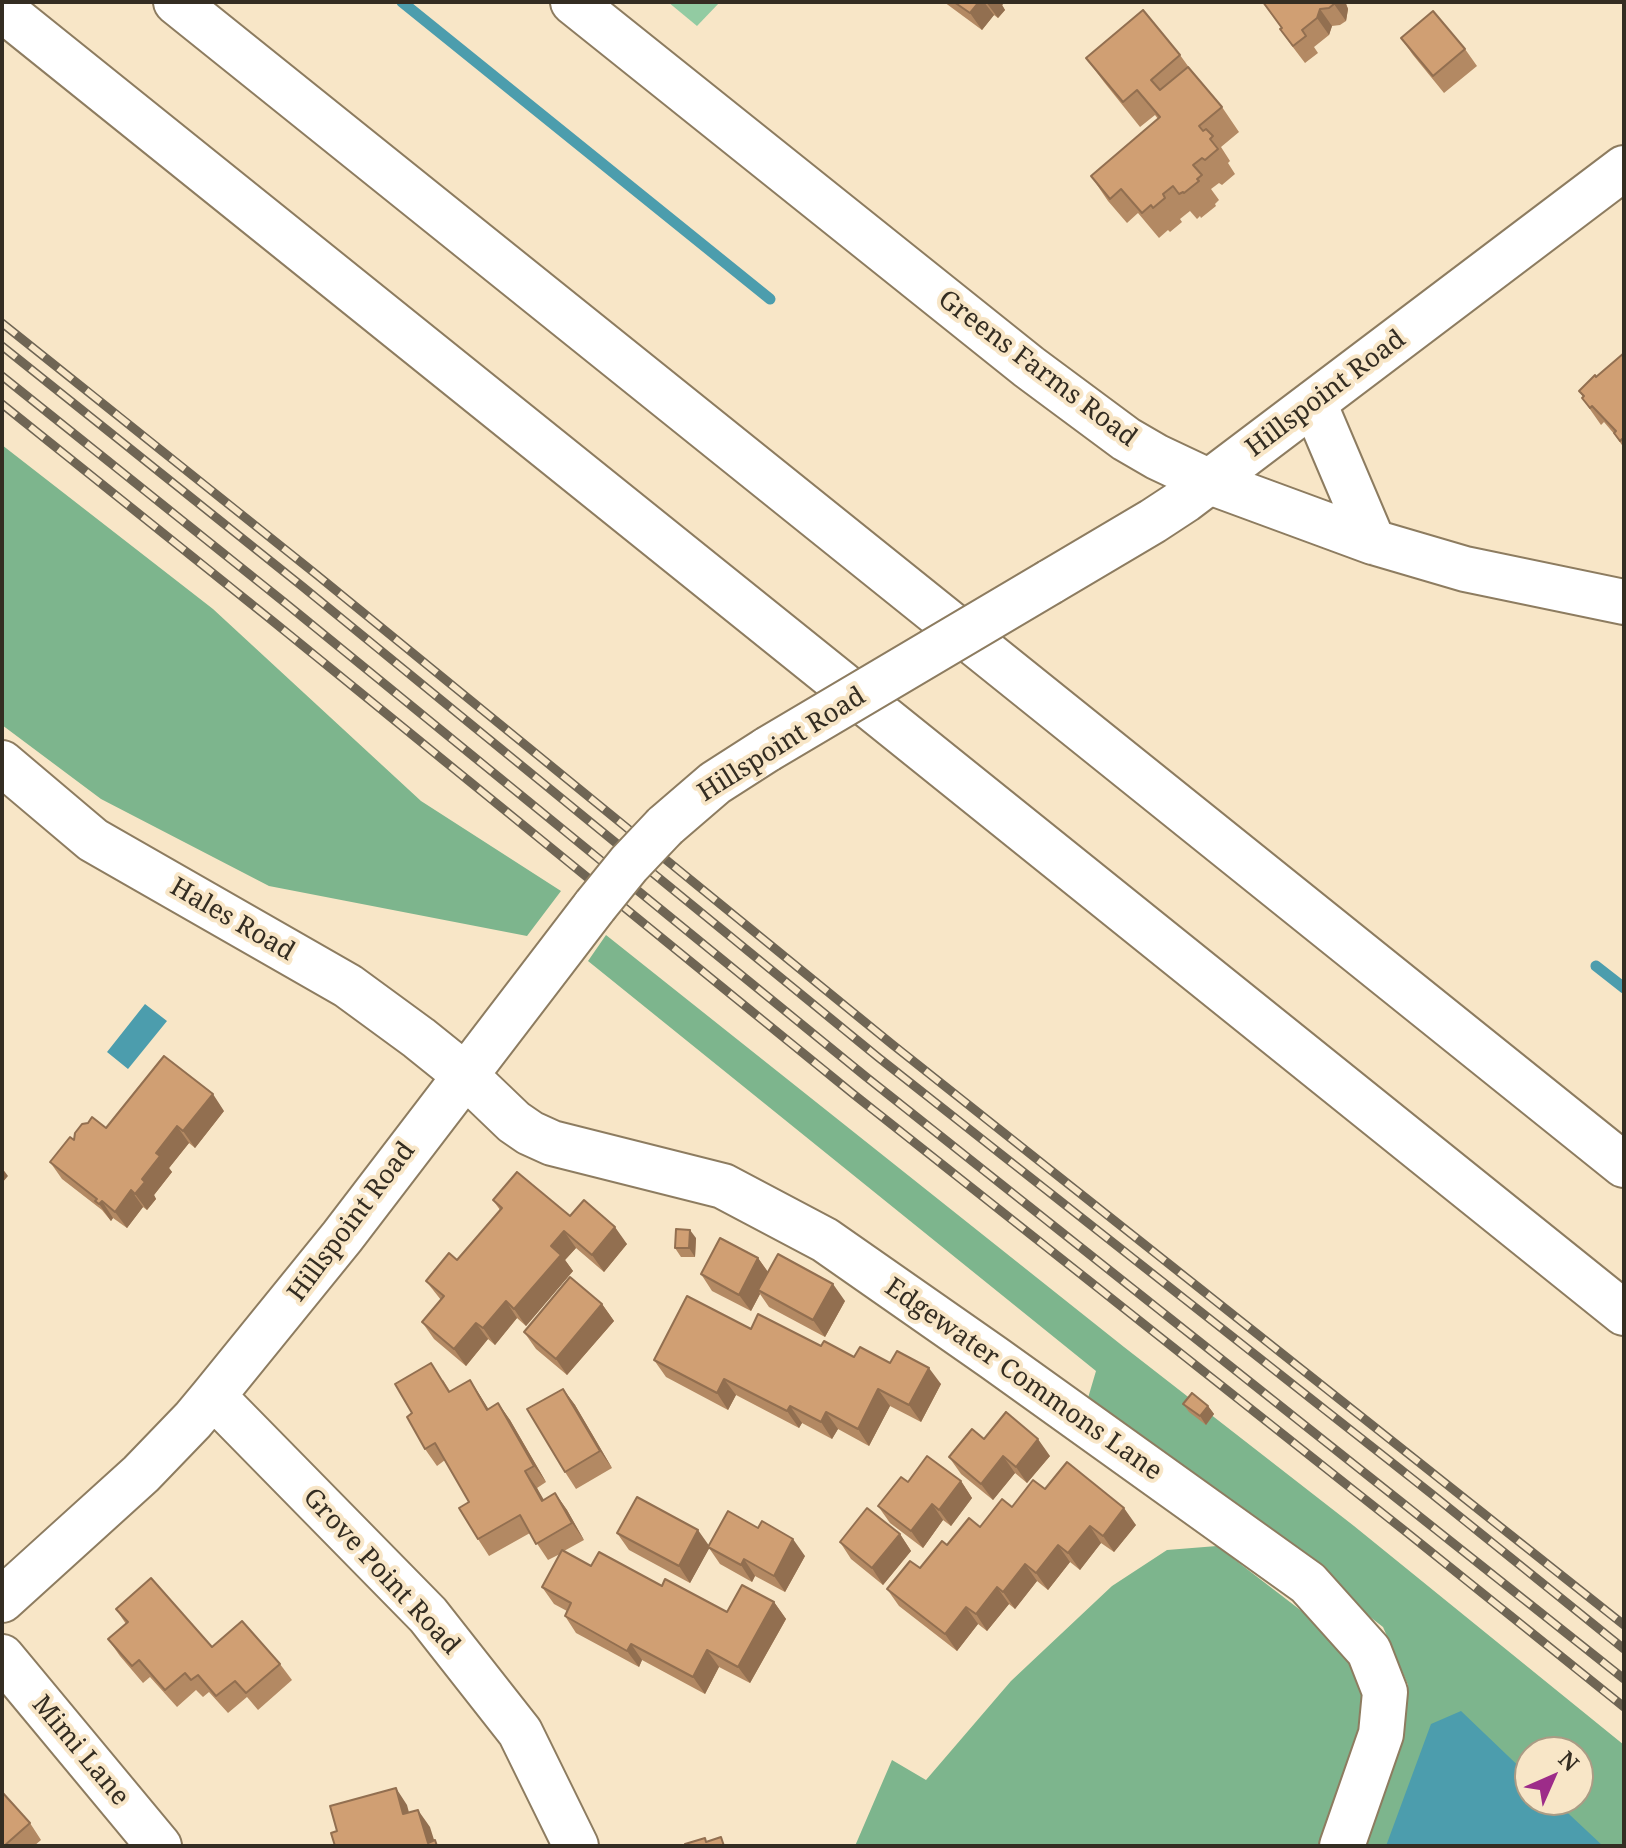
<!DOCTYPE html>
<style>
body{margin:0}
#map{position:relative;width:1626px;height:1848px;overflow:hidden;background:#f8e6c7;font-family:"Noto Serif",serif}
canvas{display:block}
.frame{position:absolute;inset:0;border:4px solid #342d22;pointer-events:none}
.north{position:absolute;left:1514px;top:1736px;width:80px;height:80px;box-sizing:border-box;background:#f8e6c7;border:2px solid #aa9c85;border-radius:50%;rotate:45deg;font-size:22px;font-weight:700;line-height:32px;text-align:center;color:#342d22}
.north::after{content:'';display:block;margin:auto;width:28px;height:36px;background:#9d2c89;clip-path:polygon(50% 0,100% 100%,50% 72%,0 100%)}
</style>
<div id="map">
<canvas width="1626" height="1848"></canvas>
<div class="frame"></div>
<div class="north">N</div>
</div>
<script>
const ctx = document.querySelector('canvas').getContext('2d');
ctx.lineJoin = 'round';
function fill(path, color) {
  ctx.fillStyle = color;
  ctx.fill(path, 'evenodd');
}
function poly(rows) {
  const path = new Path2D();
  for (const r of rows) {
    path.moveTo(r[0], r[1]);
    for (let i = 2; i < r.length; i += 2) path.lineTo(r[i], r[i + 1]);
  }
  return path;
}
function stroke(path, color, width, dash) {
  ctx.strokeStyle = color;
  ctx.lineWidth = width;
  ctx.lineCap = dash ? 'butt' : 'round';
  ctx.setLineDash(dash || []);
  ctx.stroke(path);
}
function write(font, color, halo, rows, align = 'center') {
  ctx.font = font + ' "Noto Serif",serif';
  ctx.lineWidth = 8;
  ctx.setLineDash([]);
  ctx.textBaseline = 'middle';
  ctx.strokeStyle = halo;
  ctx.fillStyle = color;
  for (const [text, x, y, turn = 0] of rows) {
    ctx.save();
    ctx.translate(x, y);
    ctx.rotate((+turn || 0) * Math.PI / 180);
    ctx.textAlign = isNaN(turn) ? turn : align;
    if (halo) ctx.strokeText(text, 0, 0);
    ctx.fillText(text, 0, 0);
    ctx.restore();
  }
}
fill(poly([
 [668,2,720,2,697,26]
]), '#92cba2');
fill(poly([
 [2,445,213,609,421,801,561,891,527,936,269,886,101,799,2,725],
 [606,935,1124,1347,1354,1526,1624,1745,1624,1846,1365,1846,1403,1741,1408,1685,1383,1627,1088,1398,1096,1371,588,961],
 [1530,1752,1578,1752,1578,1800,1530,1800],
 [1217,1546,1325,1629,1353,1663,1366,1698,1360,1730,1321,1846,855,1846,892,1760,926,1780,1011,1681,1112,1586,1167,1550]
]), '#7db58d');
fill(poly([
 [145,1004,167,1021,128,1069,107,1052],
 [1461,1711,1530,1777,1530,1800,1554,1800,1603,1846,1386,1846,1431,1724]
]), '#4c9dad');
stroke(poly([
 [402,2,770,299],
 [1596,966,1624,988]
]), '#4c9dad', 11);
const minor = poly([
 [1050,582,1153,521,1185,500,1624,168],
 [2,763,93,840,348,986,419,1038,465,1075,514,1122,530,1133,552,1143,723,1186,825,1240,994,1358,1308,1583,1369,1651,1385,1692,1381,1734,1342,1846],
 [665,826,715,783,768,749],
 [213,1396,428,1615,520,1732,576,1846],
 [2,1600,141,1474,193,1420,213,1396,342,1237,595,906],
 [2,1657,159,1846]
]);
const major = poly([
 [573,2,1029,367,1126,439,1157,457,1210,482,1373,542,1465,569,1624,602],
 [1314,403,1373,542]
]);
const highway = poly([
 [176,2,1624,1165],
 [2,9,1624,1313]
]);
stroke(minor, '#8d7c60', 48);
stroke(major, '#8d7c60', 48);
stroke(highway, '#8d7c60', 48);
stroke(minor, '#fff', 44);
stroke(major, '#fff', 44);
stroke(highway, '#fff', 44);
const rail = poly([
 [2,323,317,575,893,1045,1624,1625],
 [2,346,303,587,879,1058,1433,1495,1624,1649],
 [2,376,289,606,865,1076,1624,1679],
 [2,404,275,623,852,1093,1405,1531,1624,1707]
]);
stroke(rail, '#6f6554', 9);
stroke(rail, '#f8e6c7', 6, [18]);
const minorBridge = poly([
 [768,749,1050,582],
 [595,906,629,864,665,826]
]);
stroke(minorBridge, '#8d7c60', 48, []);
stroke(minorBridge, '#fff', 44);
fill(poly([
 [944,2,1005,2,1002,5,1005,10,998,18,994,15,982,30],
 [1262,2,1347,2,1346,3,1348,9,1346,21,1340,25,1332,26,1329,35,1314,47,1318,53,1305,63,1292,46,1280,29,1282,28],
 [1401,38,1465,49,1477,66,1444,93,1413,55],
 [1180,55,1193,73,1222,107,1239,132,1221,147,1230,161,1228,163,1235,174,1222,185,1219,183,1211,189,1219,200,1215,204,1216,206,1201,218,1200,216,1197,219,1190,211,1180,219,1182,222,1170,232,1168,230,1159,238,1138,213,1127,223,1108,201,1091,176,1158,119,1155,115,1140,127,1104,82,1086,58],
 [1624,353,1624,448,1615,435,1604,422,1601,425,1594,415,1582,398,1583,397,1579,391],
 [224,1111,195,1148,189,1143,169,1168,172,1172,154,1195,156,1199,147,1210,143,1207,127,1228,113,1218,111,1221,102,1210,62,1179,50,1162,74,1140,106,1128],
 [493,1200,570,1216,627,1244,604,1272,576,1248,565,1260,573,1271,526,1326,517,1318,495,1345,488,1339,466,1366,434,1339,422,1322,441,1300,426,1281,457,1260,500,1210],
 [696,1238,695,1257,681,1257,675,1248],
 [758,1258,768,1272,845,1301,825,1337,769,1307,760,1294,751,1311,712,1291,701,1274],
 [602,1304,614,1321,567,1375,536,1349,524,1332],
 [751,1329,821,1346,854,1357,890,1363,941,1384,921,1422,890,1406,869,1446,838,1429,832,1439,802,1423,799,1428,736,1395,728,1410,666,1377,654,1360],
 [443,1380,450,1391,470,1380,488,1409,498,1403,510,1420,546,1482,537,1488,543,1500,555,1493,567,1510,584,1540,564,1551,591,1566,662,1586,727,1612,774,1602,786,1619,750,1683,719,1667,705,1694,642,1660,639,1667,576,1633,565,1616,567,1611,554,1604,542,1587,560,1554,548,1560,530,1533,489,1556,478,1539,469,1502,445,1460,437,1466,425,1449,412,1413],
 [563,1389,575,1405,612,1468,576,1489,565,1472],
 [1183,1404,1208,1406,1214,1414,1206,1425,1189,1412],
 [984,1439,1050,1456,1027,1483,1015,1473,993,1500,961,1474,949,1457],
 [961,1481,972,1498,951,1526,943,1520,923,1548,890,1523,878,1506,908,1482],
 [1045,1489,1136,1525,1114,1552,1101,1543,1080,1570,1070,1562,1048,1590,1037,1581,1015,1609,1009,1604,987,1631,978,1624,957,1651,899,1606,887,1589,920,1568,947,1545,1012,1507],
 [617,1533,709,1546,805,1556,785,1592,755,1576,752,1582,720,1564,709,1548,690,1583,629,1550],
 [900,1534,911,1551,883,1585,851,1559,840,1542],
 [116,1609,212,1647,280,1664,292,1680,258,1710,247,1697,228,1713,209,1692,203,1697,196,1690,177,1707,150,1677,143,1683,120,1656,108,1639,126,1624],
 [30,1823,41,1840,34,1846,2,1846]
]), '#b38963');
fill(poly([
 [979,2,984,2,994,15,982,30,970,13],
 [986,2,1005,2,1002,5,1005,10,998,18],
 [1334,2,1345,2,1348,9,1346,21,1334,4],
 [1320,9,1332,26,1329,35,1317,18],
 [213,1094,224,1111,195,1148,183,1131],
 [177,1126,189,1143,169,1168,172,1172,154,1195,156,1199,147,1210,135,1194,156,1153],
 [2,1168,8,1176,2,1183],
 [131,1190,143,1207,127,1228,115,1212],
 [102,1201,113,1218,111,1221,99,1204],
 [615,1227,627,1244,604,1272,592,1255],
 [690,1230,696,1238,695,1257,689,1248],
 [564,1231,576,1248,565,1260,573,1271,526,1326,514,1309,551,1246],
 [758,1258,770,1275,758,1290,760,1294,751,1311,739,1295],
 [833,1284,845,1301,825,1337,813,1320],
 [506,1301,517,1318,495,1345,483,1328],
 [602,1304,614,1321,567,1375,556,1359],
 [476,1323,488,1339,466,1366,454,1349],
 [929,1368,941,1384,921,1422,909,1405],
 [724,1379,736,1395,728,1410,717,1393],
 [470,1380,481,1397,499,1426,487,1410],
 [563,1389,575,1405,612,1468,600,1451],
 [878,1389,890,1406,869,1446,858,1429],
 [498,1403,510,1420,546,1482,534,1466],
 [790,1406,802,1423,799,1428,787,1411],
 [1208,1406,1214,1414,1206,1425,1200,1416],
 [826,1412,838,1429,832,1439,821,1422],
 [1038,1439,1050,1456,1027,1483,1016,1467],
 [1003,1456,1015,1473,993,1500,981,1484],
 [525,1471,537,1488,554,1517,542,1501],
 [961,1481,972,1498,951,1526,939,1510],
 [555,1493,567,1510,584,1540,572,1523],
 [932,1504,943,1520,923,1548,911,1531],
 [1124,1508,1136,1525,1114,1552,1103,1536],
 [1090,1526,1101,1543,1080,1570,1068,1553],
 [698,1530,710,1547,690,1583,679,1566],
 [900,1534,911,1551,883,1585,872,1568],
 [793,1539,805,1556,785,1592,774,1576],
 [1058,1545,1070,1562,1048,1590,1036,1573],
 [744,1559,755,1576,752,1582,741,1565],
 [1025,1564,1037,1581,1015,1609,1003,1592],
 [997,1587,1009,1604,987,1631,976,1614],
 [774,1602,786,1619,750,1683,738,1667],
 [966,1607,978,1624,957,1651,945,1634],
 [631,1644,642,1660,639,1667,627,1651],
 [707,1650,719,1667,705,1694,693,1677],
 [396,1788,407,1805,414,1831,403,1814],
 [418,1810,430,1827,436,1846,428,1843]
]), '#926f50');
const building = poly([
 [954,2,979,2,970,13,954,2],
 [1263,2,1334,2,1334,4,1329,8,1320,9,1317,18,1302,30,1306,36,1293,46,1280,29,1282,28,1263,2],
 [1143,10,1180,55,1151,80,1160,90,1188,67,1222,107,1199,126,1203,131,1206,129,1213,136,1210,139,1218,149,1205,160,1202,158,1193,165,1202,175,1197,179,1199,181,1184,193,1183,192,1179,194,1173,186,1163,194,1165,198,1153,208,1151,205,1142,213,1121,189,1110,199,1091,176,1160,117,1137,90,1123,102,1086,58,1143,10],
 [1433,11,1465,49,1433,76,1401,38,1433,11],
 [1624,353,1624,441,1622,439,1620,441,1614,433,1616,431,1592,406,1590,408,1582,398,1584,396,1579,391,1595,375,1596,377,1624,353],
 [164,1056,213,1094,183,1131,177,1126,156,1153,160,1156,142,1179,145,1182,135,1194,131,1190,115,1212,102,1201,99,1204,95,1201,97,1199,50,1162,70,1137,74,1140,75,1133,82,1124,88,1123,92,1117,106,1128,164,1056],
 [517,1172,570,1216,584,1200,615,1227,592,1255,564,1231,551,1246,561,1255,514,1309,506,1301,483,1328,476,1323,454,1349,422,1322,444,1296,426,1281,449,1253,457,1260,502,1208,493,1200,517,1172],
 [676,1229,690,1230,689,1248,675,1248,676,1229],
 [720,1238,758,1258,739,1295,701,1274,720,1238],
 [778,1254,833,1284,813,1320,758,1290,778,1254],
 [570,1277,602,1304,556,1359,524,1332,570,1277],
 [687,1296,751,1329,758,1314,821,1346,824,1341,854,1357,860,1347,890,1363,897,1351,929,1368,909,1405,878,1389,858,1429,826,1412,821,1422,790,1406,787,1411,724,1379,717,1393,654,1360,687,1296],
 [431,1363,449,1392,470,1380,487,1410,498,1403,534,1466,525,1471,542,1501,555,1493,572,1523,536,1544,520,1515,478,1539,459,1508,469,1502,435,1443,425,1449,407,1417,412,1413,395,1384,431,1363],
 [563,1389,600,1451,565,1472,527,1409,563,1389],
 [1192,1393,1208,1406,1200,1416,1183,1404,1192,1393],
 [1006,1412,1038,1439,1016,1467,1003,1456,981,1484,949,1457,972,1429,984,1439,1006,1412],
 [927,1456,961,1481,939,1510,932,1504,911,1531,878,1506,901,1477,908,1482,927,1456],
 [1067,1462,1124,1508,1103,1536,1090,1526,1068,1553,1058,1545,1036,1573,1025,1564,1003,1592,997,1587,976,1614,966,1607,945,1634,887,1589,910,1561,920,1568,942,1541,947,1545,969,1518,980,1527,1002,1499,1012,1507,1033,1480,1045,1489,1067,1462],
 [637,1497,698,1530,679,1566,617,1533,637,1497],
 [867,1508,900,1534,872,1568,840,1542,867,1508],
 [728,1511,758,1528,762,1521,793,1539,774,1576,744,1559,741,1565,708,1547,728,1511],
 [562,1550,591,1566,599,1552,662,1586,665,1579,727,1612,742,1585,774,1602,738,1667,707,1650,693,1677,631,1644,627,1651,565,1616,571,1603,542,1587,562,1550],
 [151,1578,212,1647,242,1621,280,1664,246,1693,235,1681,216,1696,198,1675,191,1680,185,1673,165,1690,139,1660,132,1666,108,1639,128,1622,116,1609,151,1578],
 [396,1788,403,1814,418,1810,428,1843,435,1840,437,1846,335,1846,331,1833,337,1831,330,1806,396,1788],
 [2,1792,30,1823,4,1846,2,1846,2,1792],
 [721,1837,724,1846,686,1846,685,1844,705,1838,706,1842,721,1837]
]);
fill(building, '#d09f73');
stroke(building, '#926f50', 2);
write('26px', '#342d22', '#f8e6c7', [
 ["Greens Farms Road",1037,369,37],
 ["Hillspoint Road",1326,394,-37],
 ["Hillspoint Road",782,745,-32],
 ["Hales Road",232,920,30],
 ["Hillspoint Road",352,1222,-53],
 ["Edgewater Commons Lane",1023,1380,35],
 ["Grove Point Road",381,1572,47],
 ["Mimi Lane",80,1751,50]
]);
</script>
